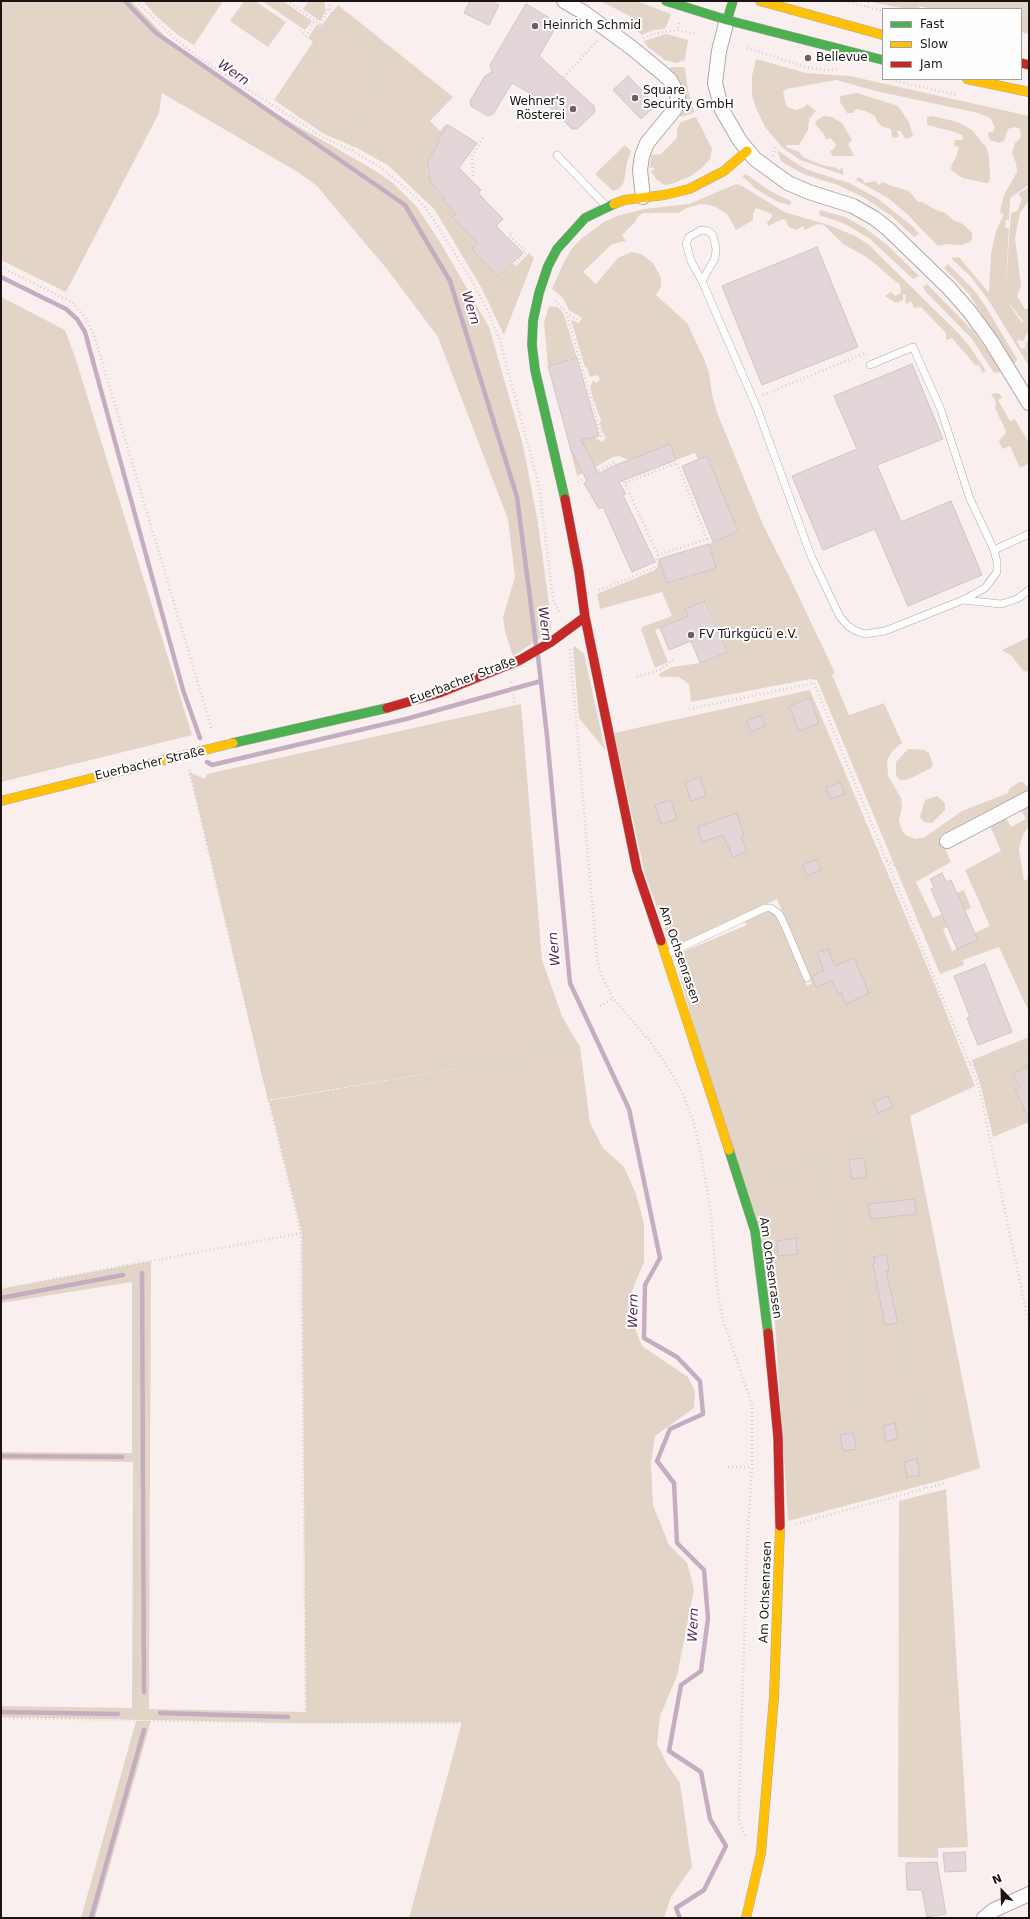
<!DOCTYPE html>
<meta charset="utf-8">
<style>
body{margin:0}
#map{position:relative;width:1030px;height:1919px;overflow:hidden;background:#faefef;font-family:"DejaVu Sans",sans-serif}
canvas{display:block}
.frame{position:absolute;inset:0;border:2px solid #1c1413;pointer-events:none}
.legend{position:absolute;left:882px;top:8px;width:140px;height:72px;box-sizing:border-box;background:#fefefe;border:1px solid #a4a0a0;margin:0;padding:5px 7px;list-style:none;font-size:12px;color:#1c1413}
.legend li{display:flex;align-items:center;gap:8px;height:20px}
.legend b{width:20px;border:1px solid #a4a0a0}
.north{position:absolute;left:982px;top:1871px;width:40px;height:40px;-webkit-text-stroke:3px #fefefe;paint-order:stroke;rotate:337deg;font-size:11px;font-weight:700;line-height:16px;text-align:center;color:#1c1413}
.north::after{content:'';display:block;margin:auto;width:14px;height:18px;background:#1c1413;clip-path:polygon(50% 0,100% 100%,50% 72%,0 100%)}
</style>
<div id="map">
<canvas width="1030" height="1919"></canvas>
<div class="frame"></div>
<ul class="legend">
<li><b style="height:5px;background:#4caf50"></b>Fast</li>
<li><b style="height:5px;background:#ffc107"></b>Slow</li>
<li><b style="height:5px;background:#c62828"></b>Jam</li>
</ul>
<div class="north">N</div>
</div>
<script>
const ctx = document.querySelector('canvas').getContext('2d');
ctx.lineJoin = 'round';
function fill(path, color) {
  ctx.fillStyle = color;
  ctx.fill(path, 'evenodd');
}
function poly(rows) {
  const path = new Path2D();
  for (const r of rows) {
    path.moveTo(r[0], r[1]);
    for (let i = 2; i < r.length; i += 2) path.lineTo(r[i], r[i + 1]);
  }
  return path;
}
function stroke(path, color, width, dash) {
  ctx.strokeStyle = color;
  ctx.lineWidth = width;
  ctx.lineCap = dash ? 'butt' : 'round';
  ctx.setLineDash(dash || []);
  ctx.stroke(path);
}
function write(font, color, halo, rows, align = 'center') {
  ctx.font = font + ' "DejaVu Sans",sans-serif';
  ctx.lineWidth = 4;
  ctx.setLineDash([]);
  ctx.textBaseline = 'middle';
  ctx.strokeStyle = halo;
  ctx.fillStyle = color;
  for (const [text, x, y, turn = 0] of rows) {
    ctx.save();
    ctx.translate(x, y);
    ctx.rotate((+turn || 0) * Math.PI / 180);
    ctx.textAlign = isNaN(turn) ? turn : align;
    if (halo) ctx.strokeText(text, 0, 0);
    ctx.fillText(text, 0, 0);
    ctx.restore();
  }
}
fill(poly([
 [1,1,131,1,166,37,209,68,275,113,374,170,393,183,417,207,443,247,489,327,523,445,538,523,551,619,551,631,513,656,505,632,503,617,515,577,508,519,438,337,387,269,316,185,296,171,162,93,159,113,66,292,1,260],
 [143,1,223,1,194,45,178,35,156,16],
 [244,1,255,1,286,22,268,47,230,21],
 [262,1,283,1,312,21,305,30],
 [309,1,324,1,326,10,320,21,303,9],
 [600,1,637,1,671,14,665,29,653,30,642,35,638,32,637,23,628,15],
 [872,1,1029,1,1029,34,1021,32,1021,9,930,9,919,6,920,9,905,9,872,2],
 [338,5,453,97,430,121,440,131,446,124,448,125,437,141,439,142,428,161,428,172,430,182,445,198,443,200,456,214,453,217,478,243,472,249,498,276,512,263,516,266,529,253,534,258,504,335,482,289,435,210,389,166,357,148,324,134,274,100,313,42,308,38,317,24,321,26],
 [666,34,688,40,685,60,677,63,665,60,647,46,644,41],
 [756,59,806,73,850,76,1029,116,1029,185,1010,198,1009,220,1006,220,1005,228,1009,228,1005,298,1022,323,1023,321,1005,298,1011,213,1017,211,1022,199,1018,194,1029,187,1029,200,1020,213,1015,238,1021,286,1017,296,1025,309,1029,309,1028,332,1023,341,1017,340,1021,349,1025,348,1026,342,1029,342,1029,353,1027,359,1029,360,1029,366,987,298,971,277,951,258,959,257,989,293,991,254,996,231,1004,214,1000,213,1001,206,1005,193,1017,172,1016,163,1012,153,1015,143,1021,137,1020,129,1014,127,1008,129,1004,141,999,143,990,140,988,136,989,132,993,132,995,127,990,118,978,113,876,91,836,80,786,89,783,92,786,105,789,108,796,110,803,108,807,104,816,111,809,119,808,130,799,145,786,145,786,147,799,152,803,157,822,165,837,168,838,170,842,168,844,175,800,160,782,147,765,127,756,108,752,95,752,76],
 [672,67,683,67,685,68,688,90,694,111,693,113,681,117,680,116,685,103,683,89,677,77,669,68],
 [857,93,898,106,909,122,913,136,906,139,900,131,897,131,899,136,896,138,892,137,891,129,883,127,877,122,875,116,865,111,856,109,853,113,847,113,840,102,840,96],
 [824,116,832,117,842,123,852,140,848,144,854,156,833,156,830,151,835,148,836,144,830,138,826,140,824,134,815,124,817,120],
 [931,116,958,122,972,130,986,147,989,156,990,177,989,182,986,183,963,178,953,172,951,169,952,164,957,155,959,147,954,146,955,140,962,140,963,137,962,135,955,132,927,125,927,117],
 [696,117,712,149,710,159,703,167,691,176,672,184,665,185,657,180,652,173,651,171,655,169,653,167,650,168,651,155,661,154,677,138,677,129,681,122],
 [625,145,631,151,627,162,624,182,620,188,613,191,595,174],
 [777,150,797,164,808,170,849,183,877,198,912,226,919,234,914,237,890,215,863,197,838,185,806,175,787,165,781,161],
 [746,174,770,191,791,201,790,205,778,202,756,189,742,176],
 [858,177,864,180,863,182,866,183,875,181,879,185,883,182,889,185,909,191,918,202,922,202,938,211,946,213,953,220,963,224,972,233,972,239,970,242,961,245,947,244,938,246,906,213,888,198,856,180],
 [736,184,744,187,784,212,832,226,857,237,869,245,959,334,970,347,986,371,983,373,979,365,975,365,952,338,946,340,946,333,921,307,914,308,912,303,910,301,908,304,905,302,906,295,903,294,903,300,896,303,885,296,891,292,895,296,901,293,900,285,868,258,843,244,824,225,818,224,804,230,804,227,803,226,796,230,789,227,786,220,783,219,768,226,767,223,772,217,772,214,756,208,753,214,753,220,736,230,727,214,714,206,701,204,687,208,678,213,644,213,638,216,635,222,622,235,626,241,612,244,583,272,596,284,618,258,631,252,641,254,653,263,661,278,661,287,656,295,687,323,704,359,709,373,712,395,718,415,763,525,789,576,835,673,832,675,849,715,884,703,902,743,893,750,887,760,888,776,901,798,902,807,899,820,902,831,907,836,916,839,925,837,962,811,1008,793,1009,789,1019,782,1023,782,1026,786,1029,785,1029,790,939,836,951,862,916,882,933,918,942,914,957,893,964,890,971,908,944,920,947,927,943,929,952,951,977,940,975,933,990,926,965,870,1001,851,991,828,992,825,1006,818,1011,827,1026,819,1021,810,1029,807,1029,827,1023,834,1019,849,1024,881,1029,878,1029,1012,999,947,963,960,964,965,940,974,817,680,810,679,691,702,689,685,685,681,678,677,660,677,659,674,672,667,700,663,727,652,706,601,685,609,688,616,655,630,668,662,655,668,641,629,642,627,672,616,662,592,600,609,597,594,653,571,657,568,659,559,667,583,716,568,709,544,738,531,707,456,698,460,695,453,676,460,670,444,628,460,619,456,613,457,595,467,589,457,578,463,583,473,577,476,569,444,594,437,602,442,606,438,602,431,600,423,601,420,593,399,590,386,594,380,595,383,597,382,600,380,598,375,590,377,587,368,585,367,571,320,579,323,582,318,569,310,563,298,552,289,565,260,572,248,582,238,604,222,617,216,644,209,689,204],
 [820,210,845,217,865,228,887,245,919,276,913,279,869,238,843,223,819,215],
 [948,264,973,289,986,307,1017,359,1016,362,1014,364,969,294,944,268],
 [927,284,972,330,990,354,1001,372,994,373,972,339,926,292,923,287],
 [1,297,65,330,76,360,192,735,1,782],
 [549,306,556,307,561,310,564,315,577,358,548,366,544,322],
 [996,393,1000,394,1002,398,998,400,1010,421,1015,419,1029,443,1029,463,1020,468,1010,446,1002,449,999,440,1005,434,1006,431,995,408,996,402,991,394],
 [1029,637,1029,672,1023,671,1011,655,1002,650],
 [575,646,584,654,605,750,579,718,573,648],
 [810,690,935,985,975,1086,910,1116,980,1468,946,1479,788,1521,775,1322,675,958,680,953,747,925,745,921,764,912,769,912,774,913,780,925,807,986,812,983,777,899,679,944,670,943,645,874,614,733],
 [521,704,542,960,562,1016,580,1047,590,1123,603,1148,624,1167,636,1194,644,1224,644,1262,632,1291,634,1326,642,1346,688,1377,695,1391,694,1408,655,1436,651,1463,653,1505,669,1545,687,1563,694,1589,677,1676,660,1716,657,1744,667,1764,680,1783,692,1867,671,1897,664,1918,409,1918,462,1722,306,1723,1,1717,1,1706,132,1708,133,1462,1,1460,1,1452,132,1453,132,1282,1,1303,1,1289,151,1261,149,1709,306,1712,302,1233,269,1101,541,1054,268,1100,190,773,205,779,207,774],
 [908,749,924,750,929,753,933,765,931,768,913,777,906,780,900,780,896,775,896,762],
 [937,796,945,803,945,810,932,823,924,822,920,817,925,800],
 [1029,1037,1029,1066,1013,1073,1019,1087,1015,1089,1026,1113,1029,1112,1029,1122,993,1137,981,1087,972,1060],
 [946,1489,968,1847,938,1848,938,1858,898,1857,899,1501],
 [136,1721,151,1721,95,1918,81,1918]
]), '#e2d4c6');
stroke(poly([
 [125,1,156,33,405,205,450,281,517,497,536,645],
 [1,277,66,309,77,319,85,332,183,690,200,738],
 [538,656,547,736,570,983,629,1109,660,1258,645,1285,644,1338,677,1357,700,1381,703,1414,670,1429,657,1461,674,1483,677,1543,704,1570,708,1618,701,1671,681,1685,669,1751,701,1772,710,1819,726,1846,704,1890,676,1908,680,1918],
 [207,762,212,765,406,719,541,681],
 [142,1273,144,1692],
 [1,1298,123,1275],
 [1,1456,122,1457],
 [1,1712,118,1714],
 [160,1713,288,1717],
 [91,1918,144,1730]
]), '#c4adc0', 4.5);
const building = poly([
 [470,1,491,1,499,5,489,25,464,13,470,1],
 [526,4,558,23,539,56,594,106,595,112,577,129,572,129,548,105,548,103,512,83,493,114,488,116,471,106,470,101,485,76,492,72,490,65,526,4],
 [628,76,656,105,641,119,613,90,628,76],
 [448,125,477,143,459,168,481,190,478,193,503,219,496,226,523,253,498,276,472,249,478,243,452,217,456,214,443,200,445,198,430,182,428,161,439,142,437,141,448,125],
 [817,247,858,347,762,385,722,286,817,247],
 [577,358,599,436,581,440,599,474,611,467,670,444,676,460,619,482,626,494,623,495,655,562,632,572,603,507,599,509,584,483,587,481,571,450,548,366,577,358],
 [912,364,943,439,877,465,901,522,951,501,982,575,908,606,875,529,823,550,792,476,857,449,834,396,912,364],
 [707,456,738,531,713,542,682,466,707,456],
 [709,544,716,568,667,583,659,559,709,544],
 [705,601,727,652,700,663,691,641,669,650,660,628,688,616,685,609,705,601],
 [810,698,819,723,799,731,789,706,810,698],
 [761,715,765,726,751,732,747,721,761,715],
 [700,777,706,796,691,801,685,782,700,777],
 [840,782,845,794,831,799,826,788,840,782],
 [671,800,677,819,661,824,655,805,671,800],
 [737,813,744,836,741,837,747,851,733,857,723,835,702,842,698,827,737,813],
 [817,859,821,870,807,876,803,865,817,859],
 [942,873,946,882,951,880,978,940,957,949,931,889,934,887,930,879,942,873],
 [828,949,835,966,854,958,869,993,846,1004,841,992,838,994,832,980,816,988,812,976,824,971,817,953,828,949],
 [985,964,1012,1032,978,1045,967,1018,970,1017,954,976,985,964],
 [1029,1066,1029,1120,1015,1089,1020,1087,1013,1073,1029,1066],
 [888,1096,893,1107,878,1113,873,1102,888,1096],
 [864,1158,867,1177,852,1179,849,1160,864,1158],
 [914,1199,916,1214,871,1219,868,1204,914,1199],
 [796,1238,797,1254,778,1256,777,1241,796,1238],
 [886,1254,889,1270,886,1271,898,1323,885,1325,873,1264,875,1263,874,1257,886,1254],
 [895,1423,898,1439,886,1441,883,1426,895,1423],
 [853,1433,856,1449,843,1451,840,1435,853,1433],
 [917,1459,920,1475,907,1477,904,1462,917,1459],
 [965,1852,966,1871,945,1872,943,1853,965,1852],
 [937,1862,946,1914,927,1917,922,1890,907,1890,906,1863,937,1862]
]);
fill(building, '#e3d6d9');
stroke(building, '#cec5c6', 1);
const lane = poly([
 [557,155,606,206],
 [702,281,715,258,716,249,713,235,708,231,701,230,689,237,686,243,691,261,702,281,757,408,811,556,840,617,848,626,856,631,865,634,885,631,963,600,985,588,997,572,997,562,994,550,970,499,941,410,913,347,870,365],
 [994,550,1029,534],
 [963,600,1001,604,1017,599,1029,590],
 [667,954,765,908,771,908,778,913,782,919,807,978]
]);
const street = poly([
 [564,1,583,12,632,48,661,72,670,80,676,91,678,98,675,109,647,143,642,156,640,170,643,197],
 [727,20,719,51,715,83,722,110,740,141,755,159,788,183,809,192,853,206,874,218,887,228,949,288,970,312,991,341,1029,403],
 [947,841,1029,798],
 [984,1918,994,1910,1029,1894]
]);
const fast = poly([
 [666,1,727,20,883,60],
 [727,20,733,1],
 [565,499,535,370,532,345,533,321,539,293,548,266,557,249,585,218,614,204],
 [233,743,387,708],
 [729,1150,755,1231,768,1333]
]);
const slow = poly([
 [760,1,883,35],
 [967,79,1029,92],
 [614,204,624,200,664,195,689,189,724,171,747,151],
 [1,801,233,743],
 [661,941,729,1150],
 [746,1918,761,1853,774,1697,780,1526]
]);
const jam = poly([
 [1021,63,1029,65],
 [585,617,637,870,661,941],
 [387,708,439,693,520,660,551,642,585,617,579,572,565,499],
 [768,1333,778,1437,780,1526]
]);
stroke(lane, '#b0a7a6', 8);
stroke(street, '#b0a7a6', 16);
stroke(fast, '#b0a7a6', 10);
stroke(slow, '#b0a7a6', 10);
stroke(jam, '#b0a7a6', 10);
stroke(poly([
 [136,1,172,36,196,56,324,138,353,151,383,169,412,194,426,208,435,222,472,281,488,311,500,341,539,486,553,599,560,614],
 [287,1,320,24,329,8],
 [331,1,329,7,332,14,375,51,383,65,382,80,374,95,354,123,352,133,353,151],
 [845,1,883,11],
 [966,1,969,9],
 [999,1,1003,9],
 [867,7,869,1],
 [679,23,677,30,695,34],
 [1021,24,1029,25],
 [300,30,307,34],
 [306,37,315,20],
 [643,38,652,34,677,30],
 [747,48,806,67,827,70,838,69],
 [564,77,597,41],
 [888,79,957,95],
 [540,106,546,98],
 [773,156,775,146],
 [473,176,472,156,484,136],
 [511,233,509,235,526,252,514,265],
 [1,267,73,303,85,317,94,335,212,730],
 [555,301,566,312,568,319,602,437],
 [566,313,579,320],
 [763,395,865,353,866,355],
 [578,482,615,462,658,555,707,539,677,463,625,483],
 [599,590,654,568,658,555],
 [570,649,597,959,601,974,613,998,652,1044,670,1070,683,1094,693,1121,701,1154,710,1206,717,1286,722,1317,752,1405,752,1467,747,1547,739,1803,739,1821,745,1836],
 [637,677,662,669,674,659],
 [511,682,515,706],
 [689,709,814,683,979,1087,1029,1325],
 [189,770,301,1233,306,1723],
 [190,773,207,780],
 [887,860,911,876,908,851,930,866,926,843,934,847],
 [600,1006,613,998],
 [970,1063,992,1075,996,1054,1016,1066,1016,1046,1029,1054],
 [268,1101,580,1047],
 [871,1139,886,1216,908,1352,925,1489],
 [825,1160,848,1279,864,1412],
 [760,1189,871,1139,879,1137],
 [1,1289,301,1233],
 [728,1467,752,1467],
 [796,1524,945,1483],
 [1,1718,306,1723,465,1723],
 [136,1720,137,1264],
 [1026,1918,1029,1916]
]), '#d4d0d0', 2.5, [1, 3]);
stroke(lane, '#fefdfd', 7);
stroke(street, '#fefdfd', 14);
stroke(fast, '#4caf50', 9);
stroke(slow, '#ffc107', 9);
stroke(jam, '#c62828', 9);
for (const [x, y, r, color] of [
 [535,26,4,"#6a6160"],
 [808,58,4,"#6a6160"],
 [635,98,4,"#6a6160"],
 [573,109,4,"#6a6160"],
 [691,635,4,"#6a6160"]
]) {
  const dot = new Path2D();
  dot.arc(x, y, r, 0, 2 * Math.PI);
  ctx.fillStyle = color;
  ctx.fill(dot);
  stroke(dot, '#fefefe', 1.5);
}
write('12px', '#1c1413', '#fefefe', [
 ["Heinrich Schmid",543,26],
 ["Bellevue",816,58],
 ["Square",643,91],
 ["Security GmbH",643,105],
 ["Wehner's",565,102,"right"],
 ["Rösterei",565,116,"right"],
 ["FV Türkgücü e.V.",699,635]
], 'left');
write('12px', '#1c1413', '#fefefe', [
 ["Euerbacher Straße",463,681,-21],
 ["Euerbacher Straße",150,764,-13],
 ["Am Ochsenrasen",679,955,71],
 ["Am Ochsenrasen",770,1268,82],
 ["Am Ochsenrasen",766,1592,-88]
]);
write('italic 13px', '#4e284f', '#fefefe', [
 ["Wern",233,73,35],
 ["Wern",470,308,73],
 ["Wern",544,624,83],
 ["Wern",555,949,-95],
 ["Wern",634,1311,-89],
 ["Wern",694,1625,-87]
]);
</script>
